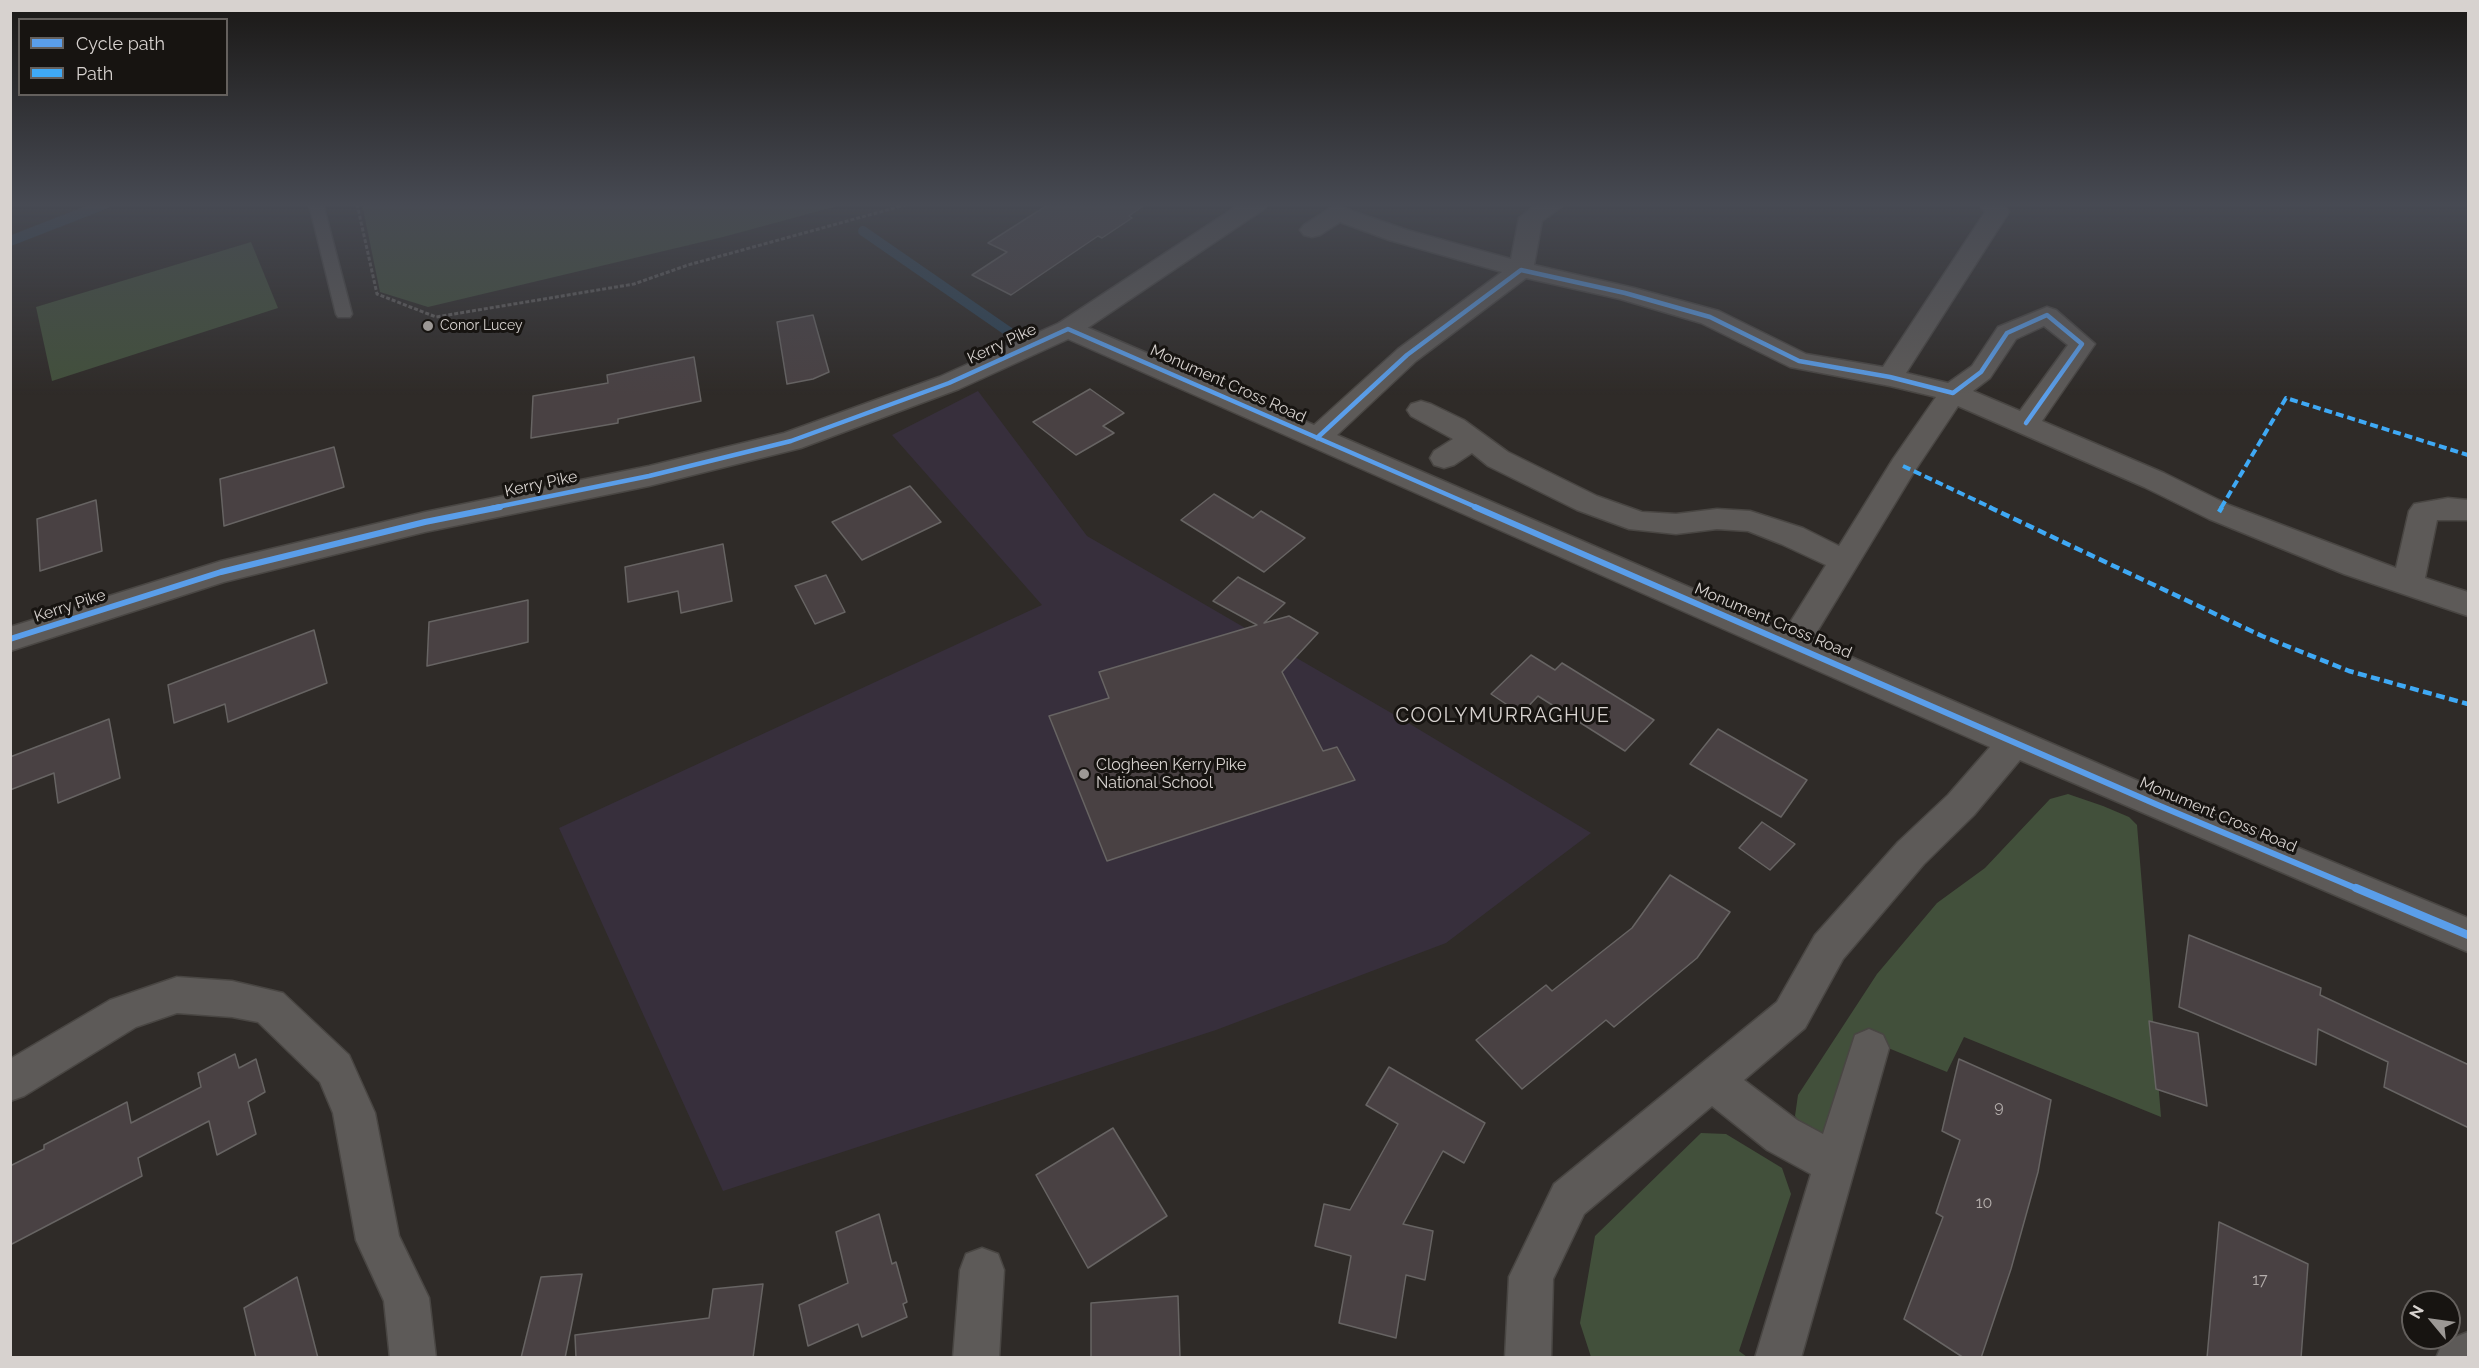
<!DOCTYPE html>
<style>
body{margin:0}
#map{position:relative;width:2479px;height:1368px;overflow:hidden;background:#2f2b28;font-family:Raleway,sans-serif}
canvas{display:block}
.frame{position:absolute;inset:0;border:12px solid #d7d2cf;pointer-events:none}
.legend{position:absolute;left:18px;top:18px;width:210px;height:78px;box-sizing:border-box;background:#171411;border:2px solid #64605d;margin:0;padding:8px 10px;list-style:none;font-size:18px;color:#d7d2cf}
.legend li{display:flex;align-items:center;gap:12px;height:30px}
.legend b{width:30px;border:2px solid #64605d}
.north{position:absolute;left:2401px;top:1290px;width:60px;height:60px;box-sizing:border-box;background:#171411;border:2px solid #64605d;border-radius:50%;rotate:299deg;font-size:16px;font-weight:700;line-height:24px;text-align:center;color:#d7d2cf}
.north::after{content:'';display:block;margin:auto;width:21px;height:27px;background:#9c9895;clip-path:polygon(50% 0,100% 100%,50% 72%,0 100%)}
</style>
<div id="map">
<canvas width="2479" height="1368"></canvas>
<div class="frame"></div>
<ul class="legend">
<li><b style="height:8px;background:#5a9eea"></b>Cycle path</li>
<li><b style="height:8px;background:#3fa9f5"></b>Path</li>
</ul>
<div class="north">N</div>
</div>
<script>
const ctx = document.querySelector('canvas').getContext('2d');
ctx.lineJoin = 'round';
function fill(path, color) {
  ctx.fillStyle = color;
  ctx.fill(path, 'evenodd');
}
function poly(rows) {
  const path = new Path2D();
  for (const r of rows) {
    path.moveTo(r[0], r[1]);
    for (let i = 2; i < r.length; i += 2) path.lineTo(r[i], r[i + 1]);
  }
  return path;
}
function stroke(path, color, width, dash) {
  ctx.strokeStyle = color;
  ctx.lineWidth = width;
  ctx.lineCap = dash ? 'butt' : 'round';
  ctx.setLineDash(dash || []);
  ctx.stroke(path);
}
function write(font, color, halo, rows, align = 'center') {
  ctx.font = font + ' Raleway,sans-serif';
  ctx.lineWidth = 6;
  ctx.setLineDash([]);
  ctx.textBaseline = 'middle';
  ctx.strokeStyle = halo;
  ctx.fillStyle = color;
  for (const [text, x, y, turn = 0] of rows) {
    ctx.save();
    ctx.translate(x, y);
    ctx.rotate((+turn || 0) * Math.PI / 180);
    ctx.textAlign = isNaN(turn) ? turn : align;
    if (halo) ctx.strokeText(text, 0, 0);
    ctx.fillText(text, 0, 0);
    ctx.restore();
  }
}
fill(poly([
 [978,391,1087,536,1405,721,1591,833,1446,943,1216,1030,723,1191,559,828,1042,605,892,435]
]), '#372f3c');
fill(poly([
 [362,204,845,204,723,237,428,307,380,292],
 [251,242,278,308,52,381,36,307],
 [2068,794,2103,806,2129,817,2137,825,2161,1117,1964,1037,1947,1072,1871,1041,1832,1133,1819,1138,1809,1135,1795,1116,1798,1095,1877,974,1937,903,1985,868,2050,799],
 [1701,1133,1726,1134,1782,1168,1791,1194,1739,1351,1747,1357,1591,1357,1580,1323,1595,1236]
]), '#42503b');
stroke(poly([
 [863,231,1012,334],
 [10,241,105,204]
]), '#2d4355', 10);
const building = poly([
 [1049,204,1146,204,1129,216,1132,218,1102,238,1098,236,1011,295,972,275,1007,252,988,243,1049,204],
 [813,315,829,372,813,379,787,384,777,322,813,315],
 [694,357,701,401,618,419,618,423,531,438,533,396,608,383,607,375,694,357],
 [1090,389,1124,413,1103,426,1114,433,1076,455,1033,422,1090,389],
 [334,447,344,487,224,526,220,479,334,447],
 [910,486,941,522,862,560,832,522,910,486],
 [1214,494,1253,518,1261,511,1305,538,1264,572,1181,520,1214,494],
 [96,500,102,551,40,571,37,519,96,500],
 [723,544,732,601,681,613,678,591,628,602,625,567,723,544],
 [826,575,845,612,815,624,795,586,826,575],
 [1238,577,1285,603,1264,623,1289,616,1318,633,1282,672,1323,751,1337,747,1355,780,1107,861,1049,716,1109,698,1099,672,1257,625,1213,601,1238,577],
 [528,600,528,642,427,666,429,622,528,600],
 [314,630,327,683,228,722,225,704,174,723,168,685,314,630],
 [1531,655,1555,670,1562,663,1654,720,1625,751,1538,696,1521,714,1491,694,1531,655],
 [109,719,120,778,58,803,54,773,10,790,10,757,109,719],
 [1718,729,1807,780,1781,817,1690,764,1718,729],
 [1762,822,1795,844,1770,870,1739,848,1762,822],
 [1670,875,1730,912,1697,958,1614,1027,1606,1020,1522,1089,1476,1040,1546,985,1552,991,1632,928,1670,875],
 [2189,935,2321,988,2320,995,2469,1065,2469,1128,2384,1087,2388,1062,2318,1029,2316,1065,2179,1007,2189,935],
 [2149,1021,2198,1033,2207,1106,2156,1089,2149,1021],
 [235,1054,239,1068,256,1059,265,1092,248,1102,256,1134,217,1155,209,1121,138,1158,142,1176,10,1245,10,1166,44,1149,44,1145,127,1102,131,1123,201,1087,198,1073,235,1054],
 [1959,1059,2051,1100,2038,1172,2011,1269,1981,1358,1964,1358,1904,1319,1943,1217,1936,1213,1960,1140,1942,1131,1959,1059],
 [1389,1067,1485,1123,1464,1163,1443,1151,1403,1224,1433,1231,1425,1280,1406,1275,1396,1338,1339,1323,1351,1256,1315,1246,1324,1204,1350,1210,1398,1124,1366,1105,1389,1067],
 [1113,1128,1167,1216,1088,1268,1036,1175,1113,1128],
 [879,1214,892,1264,896,1262,907,1302,903,1304,907,1317,862,1337,858,1324,808,1346,799,1305,848,1283,836,1232,879,1214],
 [2219,1222,2308,1264,2301,1358,2207,1358,2219,1222],
 [582,1274,565,1358,521,1358,541,1277,582,1274],
 [297,1277,318,1358,256,1358,244,1308,297,1277],
 [763,1284,753,1358,576,1358,575,1335,709,1318,713,1289,763,1284],
 [1178,1296,1180,1358,1091,1358,1091,1303,1178,1296]
]);
fill(building, '#494143');
stroke(building, '#676463', 1.5);
const service = poly([
 [309,204,323,204,352,314,350,317,338,317,336,314,309,204]
]);
const minor = poly([
 [1537,204,1565,204,1542,221,1534,265,1634,288,1719,311,1806,354,1883,367,1985,212,1979,204,2003,204,2009,212,1906,373,1948,383,1972,366,1998,327,2047,307,2056,310,2095,344,2042,421,2164,473,2229,505,2396,568,2409,511,2414,504,2448,498,2468,500,2468,520,2437,520,2425,578,2468,592,2468,616,2344,574,2209,519,2144,487,1958,406,1914,472,1812,640,2173,796,2468,918,2468,952,2020,760,1974,815,1924,864,1843,959,1805,1028,1744,1080,1797,1120,1823,1134,1855,1035,1869,1029,1883,1035,1889,1048,1801,1358,1755,1358,1811,1174,1767,1150,1712,1106,1584,1214,1553,1279,1551,1358,1505,1358,1509,1277,1554,1184,1777,1002,1815,935,1898,842,1948,795,1990,747,1059,335,1055,329,1059,323,1068,321,1077,323,1314,425,1398,349,1502,272,1389,240,1340,222,1320,235,1312,237,1304,235,1300,230,1304,225,1330,208,1338,206,1407,230,1511,259,1519,218,1537,204],
 [1526,278,1620,299,1701,323,1790,367,1890,386,1936,397,1893,459,1839,546,1803,528,1750,511,1717,509,1676,514,1642,512,1597,496,1508,452,1464,420,1431,404,1421,401,1411,404,1407,410,1411,416,1453,439,1434,451,1430,458,1434,465,1444,468,1454,465,1472,453,1488,466,1577,510,1629,529,1676,534,1717,529,1748,531,1781,544,1826,565,1786,629,1337,435,1416,361,1526,278],
 [2044,326,2068,345,2020,411,1973,391,1990,378,2016,339,2044,326],
 [177,977,232,981,283,993,349,1055,375,1113,399,1236,429,1298,436,1358,390,1358,384,1301,356,1240,333,1113,320,1082,258,1022,232,1017,177,1013,136,1027,24,1096,10,1101,10,1059,110,1000,177,977],
 [982,1248,998,1254,1004,1270,999,1358,953,1358,960,1270,966,1254,982,1248],
 [2468,1332,2468,1358,2436,1358,2443,1342,2468,1332]
]);
const tertiary = poly([
 [1240,204,1268,204,1264,209,1077,335,959,389,801,448,649,486,425,532,224,582,10,651,10,627,221,561,425,512,649,466,784,433,939,377,1059,323,1240,204]
]);
stroke(service, '#494643', 3);
stroke(minor, '#494643', 3);
stroke(tertiary, '#494643', 3);
stroke(poly([
 [357,204,377,294,436,317,634,284,688,265,909,204]
]), '#63605e', 3, [4, 2]);
fill(service, '#5d5a58');
fill(minor, '#5d5a58');
fill(tertiary, '#5d5a58');
stroke(poly([
 [1903,466,1992,508],
 [2221,508,2286,398,2468,455]
]), '#3fa9f5', 4, [8, 4]);
stroke(poly([
 [1989,507,2262,636,2349,671,2468,704],
 [2219,512,2222,507]
]), '#3fa9f5', 4.5, [9, 4.5]);
stroke(poly([
 [1317,438,1407,355,1521,270,1625,293,1710,317,1799,361,1890,377,1953,393,1981,372,2007,333,2047,315,2082,344,2026,423],
 [492,508,649,476,791,441,949,383,1068,329,1478,508]
]), '#5a9eea', 4.5);
stroke(poly([
 [1475,507,2160,806,2360,890],
 [10,639,221,572,425,522,500,507]
]), '#5a9eea', 6);
stroke(poly([
 [2356,888,2468,935]
]), '#5a9eea', 8);
const sky = ctx.createLinearGradient(0, 0, 0, 395);
sky.addColorStop(0, '#1a1816');
sky.addColorStop(0.52, '#474a53');
sky.addColorStop(1, '#474a5300');
ctx.fillStyle = sky;
ctx.fillRect(0, 0, 2479, 395);
for (const [x, y, r, color] of [
 [428,326,6,"#9c9895"],
 [1084,774,6,"#9c9895"]
]) {
  const dot = new Path2D();
  dot.arc(x, y, r, 0, 2 * Math.PI);
  ctx.fillStyle = color;
  ctx.fill(dot);
  stroke(dot, '#171411', 2);
}
write('14px', '#d7d2cf', '#171411', [
 ["Conor Lucey",440,326]
], 'left');
write('16px', '#d7d2cf', '#171411', [
 ["Kerry Pike",1002,344,-25],
 ["Monument Cross Road",1228,384,24],
 ["Kerry Pike",541,484,-12],
 ["Kerry Pike",70,606,-18],
 ["Monument Cross Road",1773,621,23],
 ["Monument Cross Road",2218,815,23]
]);
write('16px', '#d7d2cf', '#171411', [
 ["Clogheen Kerry Pike",1096,765],
 ["National School",1096,783]
], 'left');
write('16px', '#b4aeac', null, [
 ["9",1999,1107],
 ["10",1984,1203],
 ["17",2260,1280]
]);
ctx.letterSpacing = '1.5px';
write('20px', '#d7d2cf', '#171411', [
 ["COOLYMURRAGHUE",1503,716]
]);
ctx.letterSpacing = '0px';
</script>
